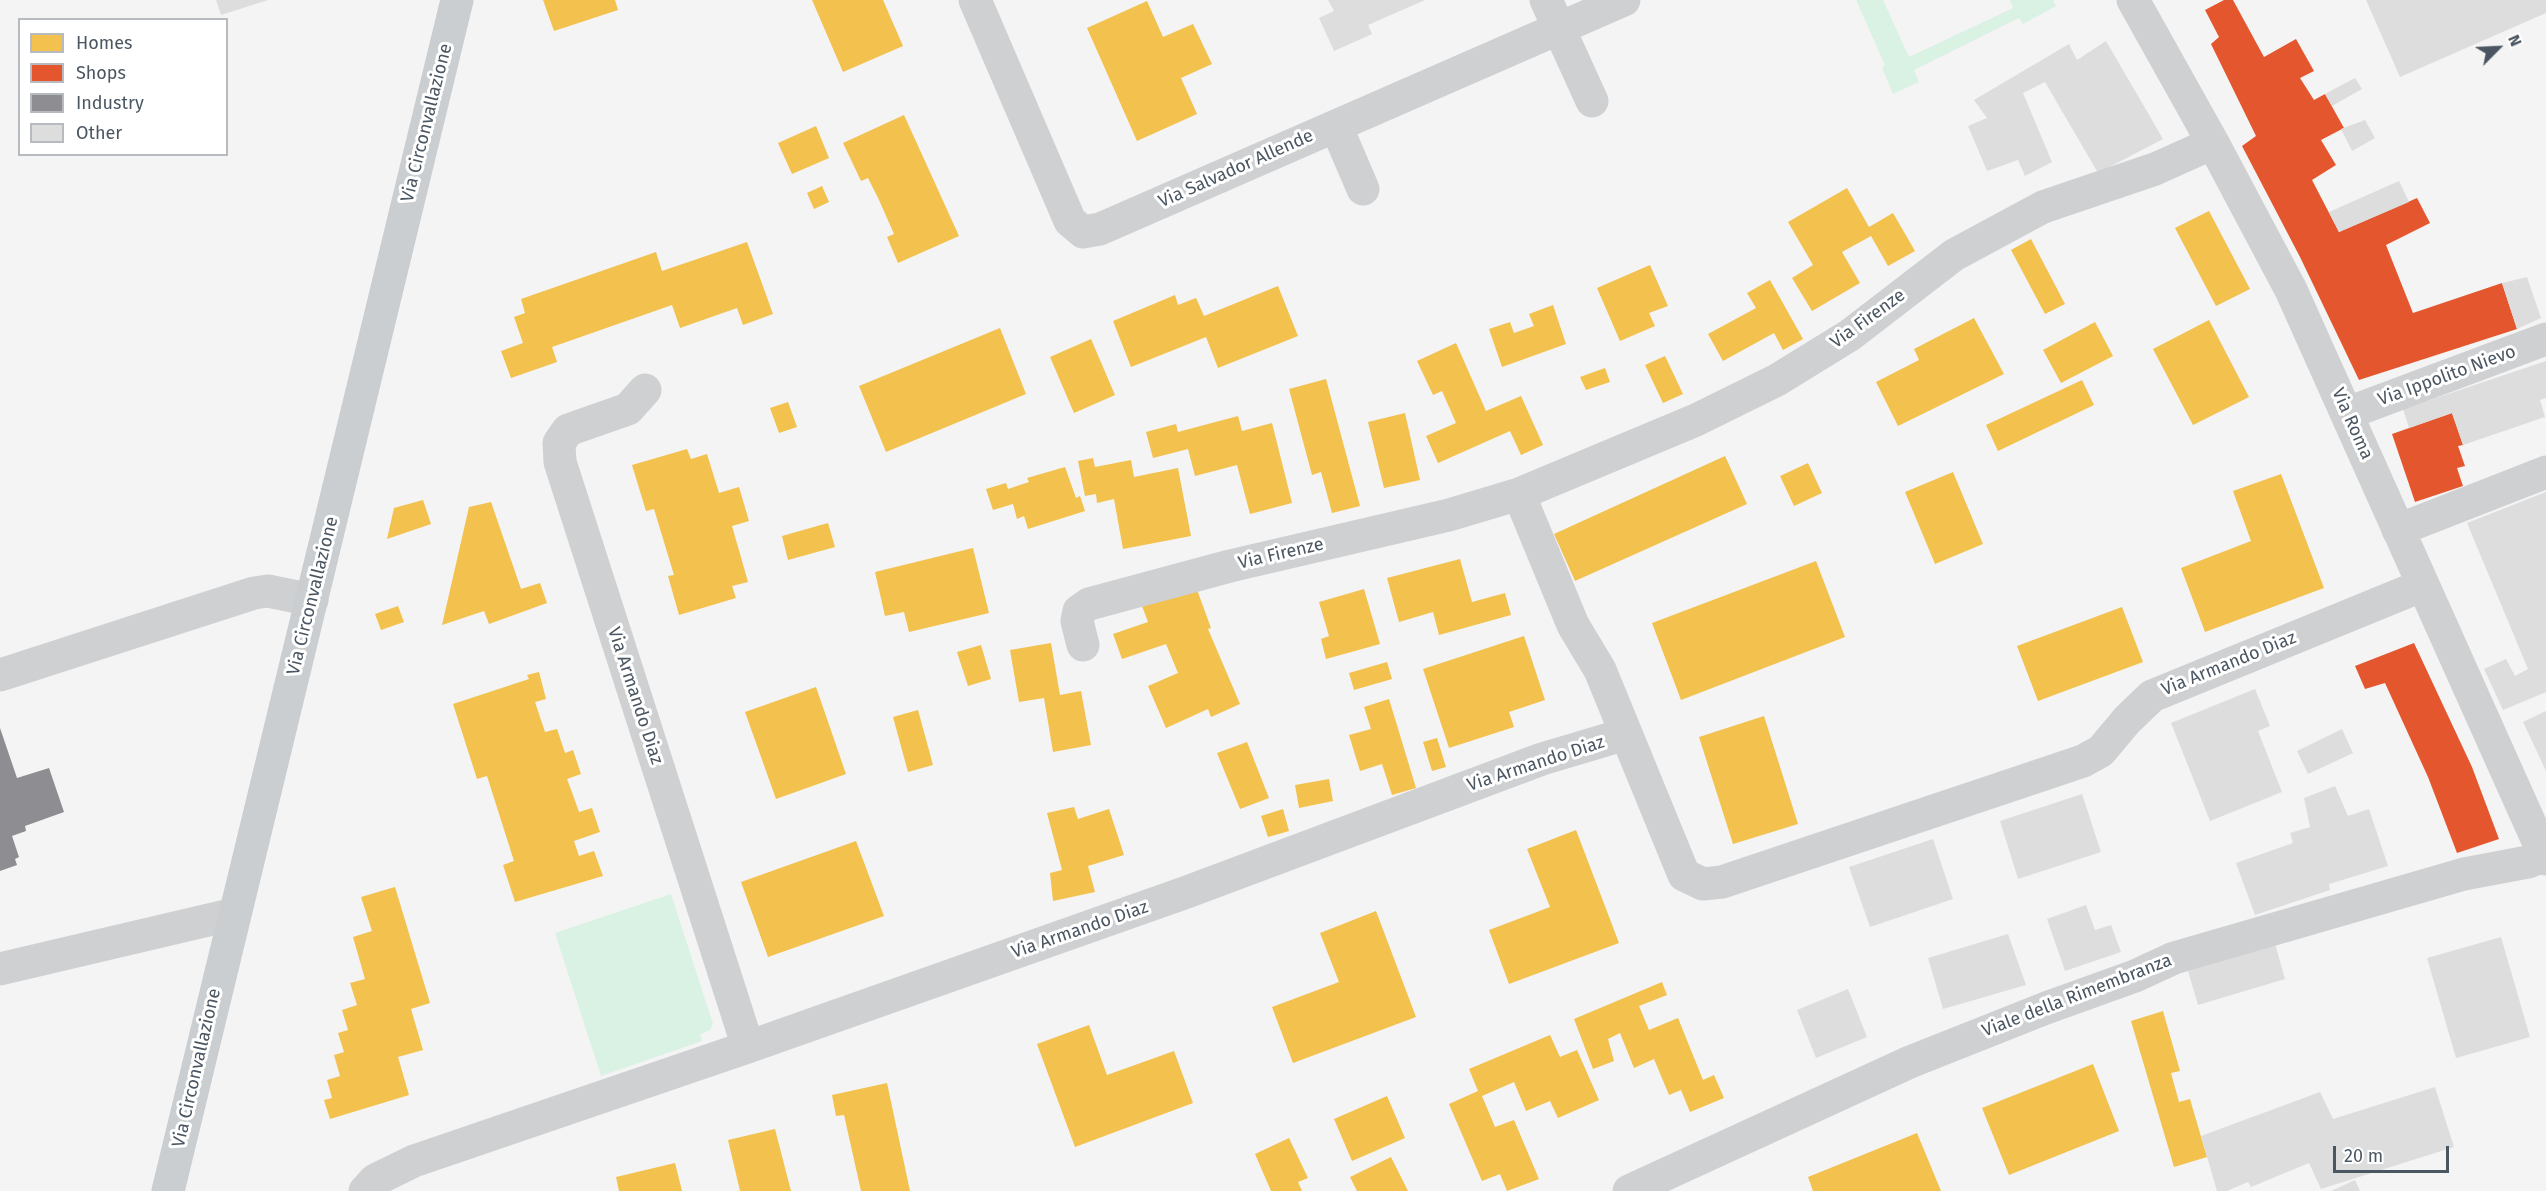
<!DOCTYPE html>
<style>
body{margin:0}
#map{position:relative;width:2546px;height:1191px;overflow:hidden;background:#f4f4f4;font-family:"Fira Sans",sans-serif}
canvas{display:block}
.legend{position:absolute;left:18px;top:18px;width:210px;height:138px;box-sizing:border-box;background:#fff;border:2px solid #b7bbc0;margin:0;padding:8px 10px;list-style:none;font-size:18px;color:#4a5661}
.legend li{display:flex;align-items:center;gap:12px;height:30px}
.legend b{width:30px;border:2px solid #b7bbc0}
.north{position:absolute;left:2468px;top:18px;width:60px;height:60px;-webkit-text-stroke:4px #fff;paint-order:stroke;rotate:66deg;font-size:16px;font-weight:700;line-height:24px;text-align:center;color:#4a5661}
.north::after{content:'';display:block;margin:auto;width:21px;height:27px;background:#4a5661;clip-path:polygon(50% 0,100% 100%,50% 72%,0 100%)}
.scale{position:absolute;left:2333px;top:1146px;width:116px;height:27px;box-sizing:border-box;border:3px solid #4a5661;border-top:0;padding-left:8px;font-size:18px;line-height:21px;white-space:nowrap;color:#4a5661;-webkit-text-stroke:4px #fff;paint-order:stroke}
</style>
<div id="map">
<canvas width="2546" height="1191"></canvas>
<ul class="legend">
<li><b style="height:16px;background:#f2c14e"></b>Homes</li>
<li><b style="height:16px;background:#e4572e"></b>Shops</li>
<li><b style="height:16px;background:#8d8d92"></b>Industry</li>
<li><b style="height:16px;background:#ddddde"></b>Other</li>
</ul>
<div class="north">N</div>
<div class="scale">20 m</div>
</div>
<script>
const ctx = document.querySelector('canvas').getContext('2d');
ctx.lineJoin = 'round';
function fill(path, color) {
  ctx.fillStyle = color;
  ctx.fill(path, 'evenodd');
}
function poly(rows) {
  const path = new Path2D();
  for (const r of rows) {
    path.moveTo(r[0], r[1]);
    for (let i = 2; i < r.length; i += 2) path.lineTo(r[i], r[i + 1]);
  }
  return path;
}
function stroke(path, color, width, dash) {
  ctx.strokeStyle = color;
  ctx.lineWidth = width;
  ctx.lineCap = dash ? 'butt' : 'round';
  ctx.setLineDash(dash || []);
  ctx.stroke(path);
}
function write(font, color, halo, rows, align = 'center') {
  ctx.font = font + ' "Fira Sans",sans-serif';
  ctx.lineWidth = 6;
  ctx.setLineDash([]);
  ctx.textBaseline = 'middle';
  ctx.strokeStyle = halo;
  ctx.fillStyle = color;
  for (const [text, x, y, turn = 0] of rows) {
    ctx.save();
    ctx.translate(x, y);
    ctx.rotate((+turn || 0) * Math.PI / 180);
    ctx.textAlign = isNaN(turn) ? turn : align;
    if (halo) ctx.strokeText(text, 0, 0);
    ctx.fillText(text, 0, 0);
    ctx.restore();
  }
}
fill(poly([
 [1856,0,1883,0,1909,57,2013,8,2010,0,2053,0,2056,6,2023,24,2019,18,1914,70,1919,82,1893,94,1882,68,1885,65],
 [671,894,713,1024,710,1030,700,1035,702,1041,601,1076,555,933]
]), '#d9f2e3');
fill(poly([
 [543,0,615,0,618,10,554,31],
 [812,0,883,0,903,46,843,72],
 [1147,1,1163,37,1193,24,1212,64,1181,78,1197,114,1137,141,1087,28],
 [904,115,959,236,898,263,887,237,894,234,879,200,868,178,861,181,843,143],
 [816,126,829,158,792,174,778,143],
 [822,186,829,202,814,209,807,193],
 [1847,188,1869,227,1893,213,1915,251,1888,266,1871,236,1842,252,1860,283,1812,311,1792,278,1813,265,1788,222],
 [2209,211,2250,289,2216,306,2175,228],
 [2031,239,2065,304,2045,314,2011,250],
 [747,242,773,314,743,325,737,308,680,328,672,305,552,347,557,362,511,378,501,351,523,343,514,317,525,313,521,299,656,252,662,271],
 [1650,265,1668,306,1649,313,1655,326,1620,341,1597,288],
 [1770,280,1803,339,1783,350,1774,333,1723,361,1708,334,1756,308,1747,293],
 [1278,286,1298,336,1218,368,1206,337,1131,367,1113,321,1175,295,1178,305,1196,298,1204,316],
 [1553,305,1566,344,1502,367,1489,329,1510,322,1514,333,1534,326,1529,314],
 [1974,318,2004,374,1898,426,1876,382,1919,360,1914,349],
 [2209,320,2249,397,2193,425,2153,349],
 [2095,322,2113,356,2061,383,2043,350],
 [1000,328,1026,394,886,452,859,386],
 [1091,339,1115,395,1074,413,1050,357],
 [1456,343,1486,411,1521,396,1543,445,1521,455,1510,431,1438,463,1426,436,1456,423,1442,391,1433,395,1417,361],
 [1665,356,1683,394,1663,403,1645,365],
 [1605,368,1610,382,1586,390,1580,377],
 [1326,379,1360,506,1332,513,1321,472,1312,475,1289,389],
 [2082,380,2094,405,1998,451,1986,425],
 [788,402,797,427,779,433,770,408],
 [1405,413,1420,480,1384,488,1368,422],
 [1238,416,1242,431,1272,423,1292,503,1250,514,1237,465,1195,476,1188,449,1153,458,1146,432,1176,424,1178,432],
 [687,449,691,459,707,454,719,493,739,487,749,521,732,526,748,582,732,586,736,598,679,615,668,576,674,575,654,509,646,511,632,465],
 [1725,456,1747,504,1575,581,1554,534],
 [1093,458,1095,467,1131,460,1134,477,1178,468,1191,536,1123,549,1114,499,1097,503,1096,494,1085,496,1078,461],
 [1808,463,1822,493,1794,506,1780,476],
 [1065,467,1076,498,1080,496,1085,511,1028,529,1024,516,1017,519,1013,504,993,510,986,489,1006,483,1008,489,1029,482,1027,478],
 [1953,472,1983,544,1935,564,1905,492],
 [2281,474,2324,588,2205,632,2181,568,2251,541,2233,491],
 [423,500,431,524,387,539,394,508],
 [491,502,521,589,540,583,547,603,489,624,484,611,442,625,469,507],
 [828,523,835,547,788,560,782,536],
 [973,548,989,613,909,632,904,612,885,616,875,572],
 [1460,559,1472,602,1505,593,1511,615,1439,635,1433,612,1399,622,1387,578],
 [1816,561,1845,637,1681,700,1652,623],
 [1196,587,1211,628,1208,629,1240,704,1211,717,1208,709,1166,728,1148,686,1178,673,1166,644,1122,659,1113,634,1148,622,1142,606],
 [1364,589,1380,644,1326,659,1321,639,1329,636,1319,602],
 [398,606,404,622,381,630,375,614],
 [2122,607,2143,662,2038,701,2017,646],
 [1524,636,1545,700,1509,712,1514,727,1449,748,1423,669],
 [1051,643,1060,695,1081,691,1091,745,1053,752,1044,698,1019,702,1010,650],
 [981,645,991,679,968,686,957,652],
 [1387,662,1392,679,1354,690,1349,673],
 [539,672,546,699,535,702,545,732,557,729,565,753,573,750,581,774,567,779,573,795,579,812,592,808,600,832,574,841,579,856,594,851,603,876,515,902,503,865,514,861,487,776,477,779,453,704,529,679,527,675],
 [816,687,846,774,776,799,745,712],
 [1389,699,1416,788,1392,795,1382,764,1360,771,1349,735,1371,729,1364,707],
 [918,710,933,765,908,772,893,717],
 [1764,716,1798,824,1733,844,1699,737],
 [1437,738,1446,767,1432,771,1423,742],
 [1247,742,1269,798,1240,809,1217,753],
 [1329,779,1333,801,1299,808,1295,785],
 [1074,807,1078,819,1109,809,1124,855,1088,866,1095,892,1053,901,1050,873,1062,870,1047,813],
 [1283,809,1289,831,1268,837,1261,816],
 [1576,830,1619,943,1509,984,1489,930,1550,907,1527,849],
 [856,841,884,916,768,957,741,882],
 [395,887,430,1003,411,1009,423,1050,398,1057,409,1095,330,1119,324,1100,332,1098,327,1080,340,1076,334,1055,344,1052,338,1033,348,1030,342,1010,357,1005,350,983,365,979,353,937,372,931,361,897],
 [1376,911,1416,1017,1293,1063,1272,1007,1339,982,1320,933],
 [1662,982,1667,995,1639,1006,1649,1030,1678,1018,1703,1080,1714,1075,1724,1098,1690,1112,1681,1090,1669,1095,1654,1059,1634,1068,1620,1033,1608,1039,1614,1061,1593,1069,1574,1019],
 [2163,1011,2180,1071,2171,1073,2179,1102,2190,1099,2207,1157,2174,1167,2131,1021],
 [1089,1025,1107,1075,1174,1051,1193,1103,1075,1147,1037,1044],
 [1550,1035,1560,1057,1577,1050,1599,1100,1558,1118,1550,1101,1526,1111,1514,1082,1482,1096,1495,1127,1514,1120,1539,1179,1507,1191,1500,1174,1482,1181,1449,1104,1478,1091,1469,1069],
 [2093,1064,2119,1131,2009,1175,1982,1108],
 [887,1083,910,1191,861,1191,844,1115,836,1116,832,1095],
 [1387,1096,1405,1138,1352,1161,1334,1119],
 [775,1129,791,1191,740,1191,728,1140],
 [1917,1133,1941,1191,1813,1191,1808,1177],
 [1289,1138,1308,1178,1298,1182,1302,1191,1271,1191,1255,1154],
 [1391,1157,1408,1191,1357,1191,1350,1177],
 [675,1163,682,1191,619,1191,616,1177]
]), '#f2c14e');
fill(poly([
 [2224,0,2233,0,2264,57,2296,39,2314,71,2300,78,2314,100,2325,94,2344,128,2321,140,2336,165,2312,180,2339,232,2417,198,2430,223,2386,245,2413,313,2502,283,2517,329,2359,380,2300,257,2242,146,2256,136,2211,44,2219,37,2205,10],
 [2452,413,2463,445,2458,446,2465,466,2457,468,2463,486,2415,502,2392,434],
 [2414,643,2472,767,2499,839,2457,853,2428,777,2385,683,2365,689,2355,666]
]), '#e4572e');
fill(poly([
 [0,728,17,778,49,768,64,812,25,826,26,831,12,836,19,857,15,859,17,865,0,871]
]), '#8d8d92');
fill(poly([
 [216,0,268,0,221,15],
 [1328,0,1425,0,1368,25,1372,34,1334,51,1319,18,1334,11],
 [2366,0,2546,0,2546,13,2400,77],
 [2106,41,2163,139,2098,173,2045,82,2023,93,2052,162,2025,176,2018,160,1987,171,1968,126,1987,118,1974,100,2069,44,2077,60],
 [2355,78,2362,89,2332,106,2325,94],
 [2365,120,2375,138,2352,151,2341,129],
 [2399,181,2409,202,2339,232,2329,212],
 [2527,277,2541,318,2517,329,2502,283],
 [2546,361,2546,398,2540,400,2545,417,2463,445,2452,413,2409,428,2403,409],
 [2546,492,2546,692,2503,710,2484,669,2506,659,2515,676,2528,669,2467,523],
 [2255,689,2270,726,2258,731,2282,792,2210,821,2171,723],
 [2546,711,2546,771,2523,722],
 [2342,729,2353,753,2308,774,2297,751],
 [2335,786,2348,816,2369,809,2388,866,2329,884,2330,890,2255,915,2236,863,2293,843,2290,833,2310,827,2304,798],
 [2082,794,2101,852,2018,879,2000,821],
 [1933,839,1953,899,1870,927,1849,867],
 [2086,905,2095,930,2111,925,2121,952,2065,971,2047,919],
 [2008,934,2026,985,1943,1009,1928,958],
 [2501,937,2530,1037,2456,1058,2427,958],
 [2275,944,2285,979,2198,1005,2188,971],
 [1848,989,1867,1037,1816,1058,1797,1010],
 [2435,1087,2454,1147,2321,1189,2309,1163,2251,1187,2248,1182,2227,1191,2217,1191,2201,1136,2320,1092,2333,1119],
 [2355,1180,2360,1191,2331,1191]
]), '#ddddde');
stroke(poly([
 [975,0,1070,221,1083,232,1100,229,1624,0],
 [1546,0,1592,101],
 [2133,0,2213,143,2291,290,2546,859],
 [1336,126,1363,189],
 [645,390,628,409,568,430,559,443,560,462,748,1047],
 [2348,413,2546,339],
 [1519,494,1573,625,1600,670,1684,875,1703,884,1722,882,2083,761,2101,751,2127,720,2152,696,2421,586],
 [2398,530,2546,472],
 [1083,645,1077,621,1079,611,1089,604,1230,566,1449,515,1519,494,1696,420,1777,380,1850,335,1954,255,2043,207,2155,169,2213,143],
 [0,675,254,593,268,591,312,600],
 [0,969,234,914],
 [365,1191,375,1180,414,1161,748,1047,1187,892,1542,759,1626,734],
 [1629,1191,1910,1062,2046,1008,2135,976,2174,958,2464,874,2528,862,2544,856]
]), '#ced0d2', 33);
stroke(poly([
 [168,1191,457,0]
]), '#caced1', 33);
write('18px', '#4a5661', '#fff', [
 ["Via Circonvallazione",427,123,-76],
 ["Via Salvador Allende",1236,169,-24],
 ["Via Firenze",1868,319,-36],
 ["Via Ippolito Nievo",2447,376,-20],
 ["Via Roma",2352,424,66],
 ["Via Firenze",1281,554,-13],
 ["Via Circonvallazione",313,596,-76],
 ["Via Armando Diaz",2229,664,-22],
 ["Via Armando Diaz",635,696,72],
 ["Via Armando Diaz",1536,764,-18],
 ["Via Armando Diaz",1080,930,-19],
 ["Viale della Rimembranza",2077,996,-21],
 ["Via Circonvallazione",197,1068,-77]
]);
</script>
